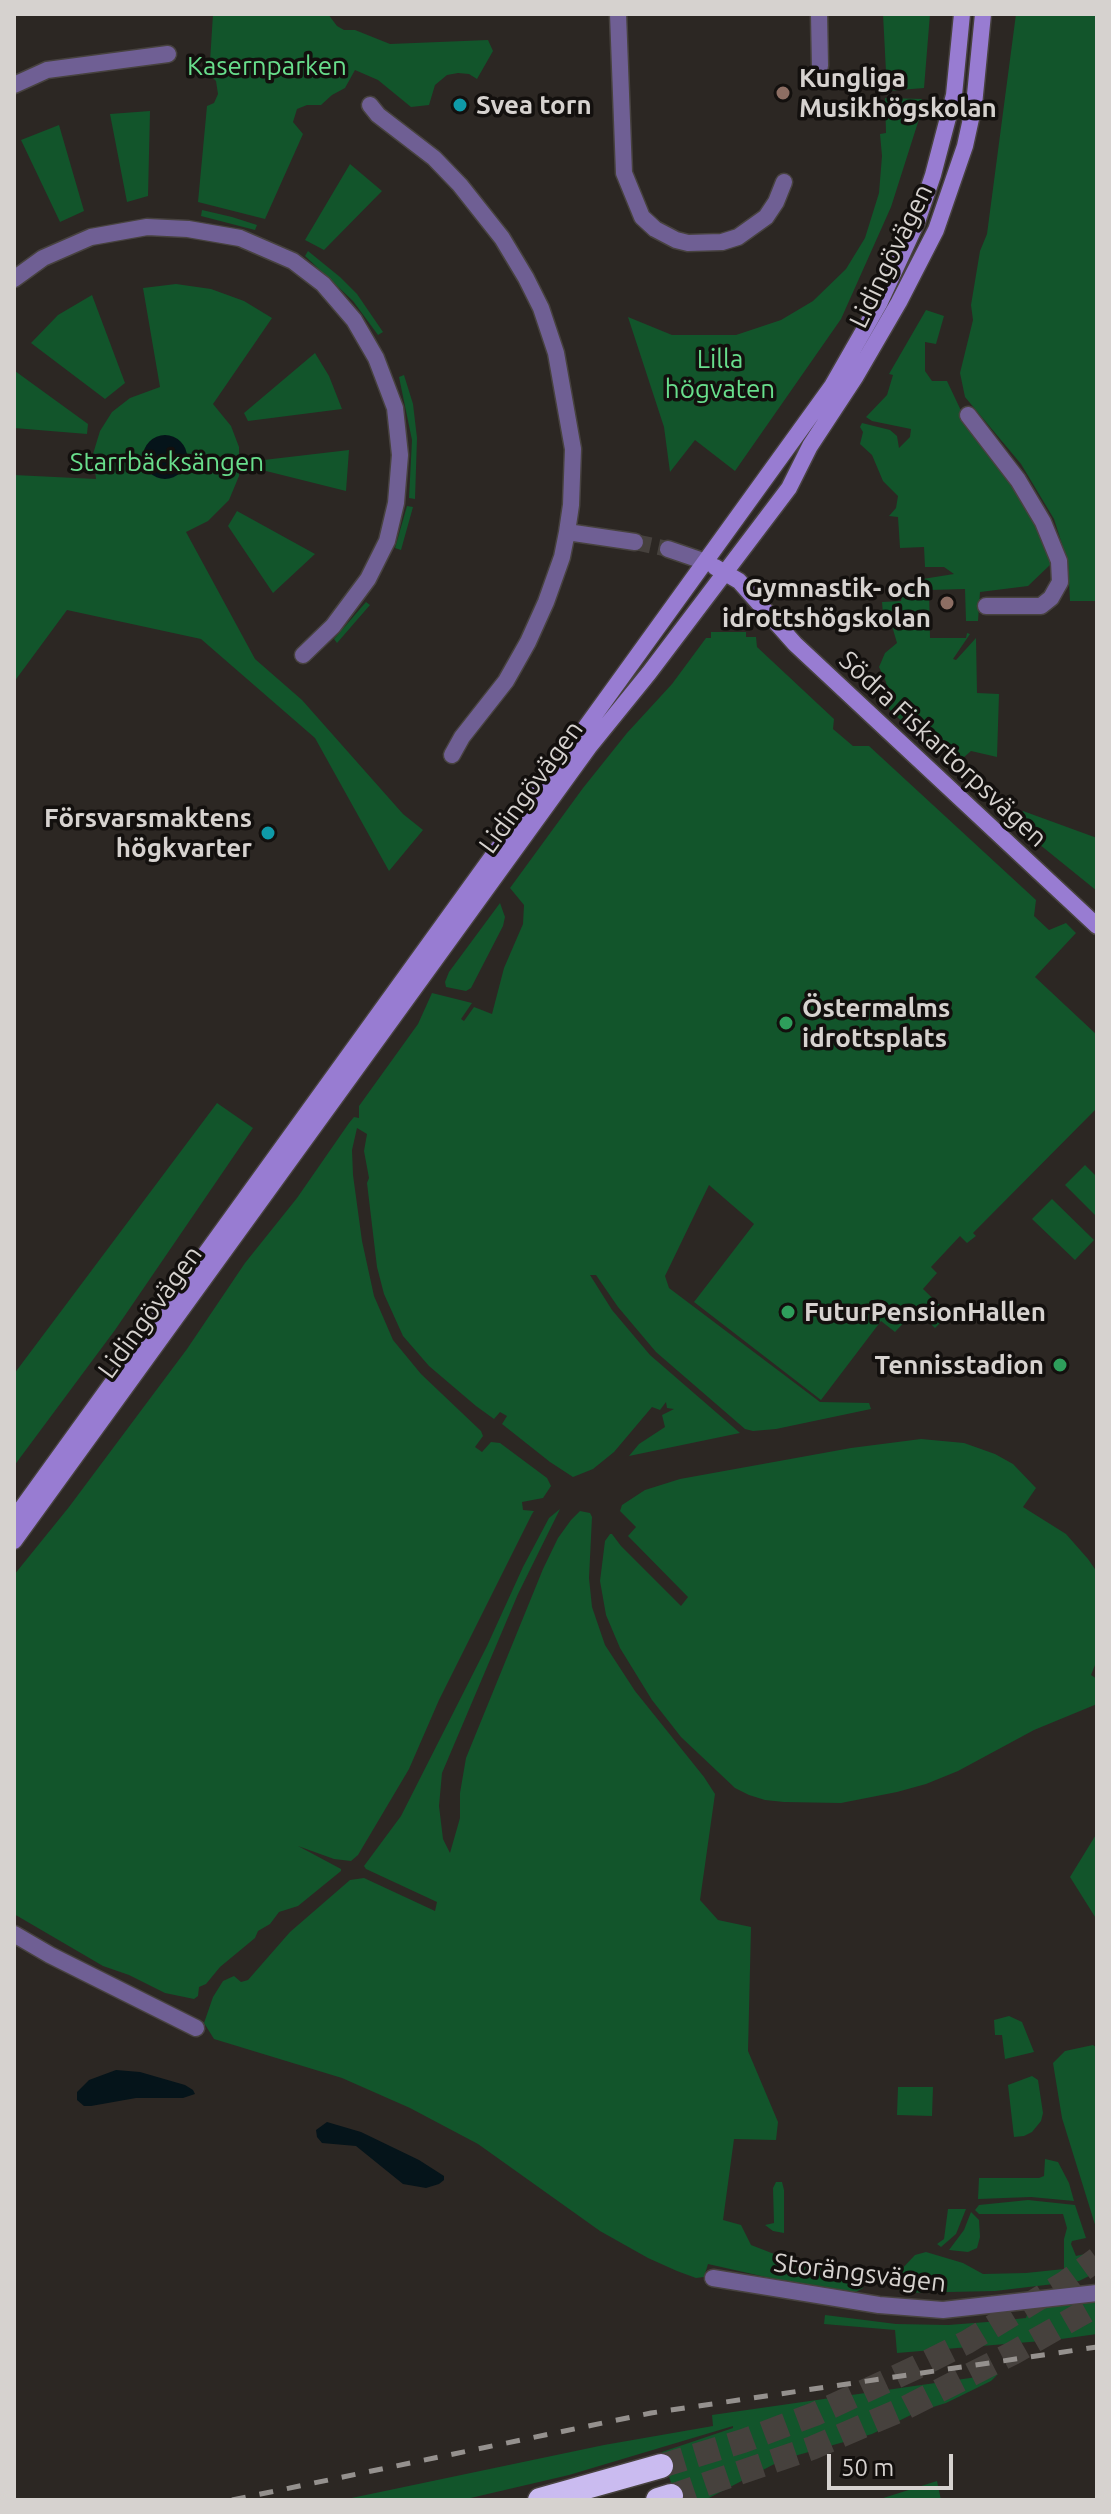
<!DOCTYPE html>
<meta charset="utf-8">
<style>
body{margin:0}
#map{position:relative;width:1111px;height:2514px;overflow:hidden;background:#2c2723;font-family:Ubuntu,sans-serif}
canvas{display:block}
.frame{position:absolute;inset:0;border:16px solid #d6d2cf;pointer-events:none}
.scale{position:absolute;left:827px;top:2454px;width:126px;height:36px;box-sizing:border-box;border:4px solid #d6d2cf;border-top:0;padding-left:10px;font-size:24px;line-height:28px;white-space:nowrap;color:#d6d2cf;-webkit-text-stroke:6px #13100e;paint-order:stroke}
</style>
<div id="map">
<canvas width="1111" height="2514"></canvas>
<div class="frame"></div>
<div class="scale">50 m</div>
</div>
<script>
const ctx = document.querySelector('canvas').getContext('2d');
ctx.lineJoin = 'round';
function fill(path, color) {
  ctx.fillStyle = color;
  ctx.fill(path, 'evenodd');
}
function poly(rows) {
  const path = new Path2D();
  for (const r of rows) {
    if (r.length === 3) {
      path.moveTo(r[0] + r[2], r[1]);
      path.arc(r[0], r[1], r[2], 0, 2 * Math.PI);
      continue;
    }
    path.moveTo(r[0], r[1]);
    for (let i = 2; i < r.length; i += 2) path.lineTo(r[i], r[i + 1]);
  }
  return path;
}
function stroke(path, color, width, dash) {
  ctx.strokeStyle = color;
  ctx.lineWidth = width;
  ctx.lineCap = dash ? 'butt' : 'round';
  ctx.setLineDash(dash || []);
  ctx.stroke(path);
}
function write(font, color, halo, rows, align = 'center') {
  ctx.font = font + ' Ubuntu,sans-serif';
  ctx.lineWidth = 7;
  ctx.setLineDash([]);
  ctx.textBaseline = 'middle';
  ctx.strokeStyle = halo;
  ctx.fillStyle = color;
  for (const [text, x, y, turn = 0] of rows) {
    ctx.save();
    ctx.translate(x, y);
    ctx.rotate((+turn || 0) * Math.PI / 180);
    ctx.textAlign = isNaN(turn) ? turn : align;
    if (halo) ctx.strokeText(text, 0, 0);
    ctx.fillText(text, 0, 0);
    ctx.restore();
  }
}
fill(poly([
 [213,14,328,14,337,26,344,30,355,30,390,44,488,40,493,51,477,79,469,74,458,73,447,75,435,85,429,105,411,107,378,80,355,70,345,88,332,95,321,105,307,105,297,109,293,122,303,134,265,219,198,202,207,106,214,103,218,94,216,81,211,76,210,62],
 [883,14,930,14,924,88,887,91],
 [1016,14,1097,14,1097,601,1070,601,1068,563,1054,519,1021,464,965,397,960,373,973,320,971,305,980,251,987,234],
 [885,98,922,99,919,119,891,207,841,319,735,471,695,440,670,472,664,427,628,317,672,335,736,335,781,320,813,301,846,269,865,238,879,193,882,156,880,134,886,133],
 [150,111,148,196,127,202,110,114],
 [59,125,84,211,60,222,21,140],
 [350,164,382,191,324,250,305,240],
 [202,210,232,217,257,225,255,230,201,216],
 [308,251,340,277,357,294,383,332,378,335,353,301,305,256],
 [176,284,211,289,244,301,272,318,213,404,231,426,239,447,239,476,229,500,208,521,186,532,255,659,302,700,403,814,423,830,389,871,315,738,201,639,67,610,14,682,14,475,96,479,93,454,100,431,112,412,130,398,160,387,143,288],
 [92,295,125,383,105,399,31,343,58,315],
 [926,310,944,316,936,344,925,342,925,371,932,381,947,381,964,417,1031,514,1044,537,1052,563,1028,586,980,592,978,621,966,621,965,589,929,590,930,638,966,638,967,633,970,634,953,659,956,660,976,638,977,693,999,694,997,757,971,751,963,758,956,760,933,741,930,739,927,742,912,731,889,709,886,682,879,667,885,653,897,643,892,626,883,614,882,602,901,601,904,585,910,581,954,574,944,567,925,567,924,547,900,548,898,517,889,516,896,508,898,496,883,481,872,455,860,444,863,432,860,427,862,423,890,430,897,436,899,448,910,437,911,429,872,421,866,417,887,395,893,375,889,374],
 [315,353,329,376,342,409,248,421,244,413],
 [15,371,88,424,87,434,14,428],
 [404,375,413,404,417,438,415,499,409,498,412,440,399,377],
 [349,450,346,491,254,468,255,461],
 [407,506,413,507,401,550,395,548],
 [237,511,315,554,273,593,228,526],
 [366,602,370,605,337,643,334,639],
 [711,632,746,632,746,637,756,637,757,647,834,719,833,729,853,746,869,746,1036,900,1034,916,1049,930,1066,923,1076,933,1035,977,1097,1035,1095,1110,973,1233,976,1236,967,1243,960,1236,931,1267,937,1273,923,1289,949,1314,935,1328,916,1310,895,1332,881,1321,821,1400,694,1302,754,1224,709,1185,665,1276,669,1288,820,1402,869,1403,871,1409,776,1429,753,1431,745,1429,656,1352,618,1307,596,1275,590,1275,612,1310,650,1355,740,1433,629,1456,639,1444,665,1427,662,1415,674,1409,667,1408,666,1402,660,1410,652,1407,614,1452,593,1469,573,1477,550,1462,502,1424,507,1416,500,1412,494,1419,476,1406,429,1366,403,1336,384,1294,377,1267,367,1183,369,1178,364,1151,367,1134,357,1128,352,1150,353,1175,362,1241,374,1296,393,1340,421,1374,481,1431,483,1436,475,1447,482,1452,491,1442,500,1443,547,1478,551,1486,543,1498,522,1502,523,1510,534,1511,532,1514,439,1700,409,1769,358,1855,351,1861,334,1859,298,1846,341,1869,341,1871,298,1906,279,1912,270,1924,258,1931,255,1938,220,1967,206,1984,199,1987,198,1996,194,1999,165,1993,129,1975,103,1966,14,1914,14,1575,69,1507,187,1349,245,1263,297,1198,349,1123,354,1117,359,1118,359,1106,418,1024,432,993,472,1003,461,1019,464,1021,474,1007,492,1014,504,968,523,924,524,905,510,888,583,788,627,733,672,684,706,638,711,638],
 [1023,811,1097,838,1097,891,1034,840,1014,820],
 [500,903,505,917,503,926,471,988,466,991,446,987,445,982,449,972],
 [217,1103,253,1128,115,1330,14,1466,14,1374],
 [1085,1165,1097,1177,1097,1217,1065,1185],
 [1052,1199,1094,1240,1075,1260,1032,1219],
 [921,1439,964,1443,995,1454,1013,1464,1036,1488,1023,1507,1066,1534,1088,1559,1097,1572,1097,1660,1091,1675,1097,1679,1097,1704,1034,1730,958,1771,926,1784,897,1792,841,1803,784,1802,765,1800,749,1795,735,1788,681,1737,652,1700,620,1648,606,1615,600,1581,605,1541,610,1534,612,1534,621,1546,681,1606,688,1597,628,1536,636,1527,620,1511,622,1505,645,1490,680,1479,851,1448],
 [560,1509,518,1594,442,1773,439,1806,443,1839,450,1853,460,1818,460,1793,466,1758,543,1569,558,1538,571,1520,580,1511,590,1513,592,1517,589,1578,592,1607,605,1645,635,1691,704,1777,715,1794,700,1900,718,1920,751,1927,748,2051,778,2122,776,2140,734,2139,723,2220,741,2225,751,2245,800,2264,851,2274,855,2265,858,2267,865,2278,863,2288,856,2292,770,2278,708,2264,704,2277,696,2278,677,2271,648,2258,600,2231,478,2144,410,2108,342,2078,214,2039,204,2023,213,1997,223,1981,234,1976,241,1982,248,1980,290,1932,350,1880,364,1878,435,1911,437,1902,366,1869,364,1866,401,1816,487,1646,523,1567,549,1518],
 [1097,1833,1097,1920,1070,1877],
 [1009,2016,1022,2022,1034,2052,1005,2059,1002,2035,995,2035,994,2020],
 [1093,2045,1097,2048,1097,2231,1062,2118,1053,2063,1065,2051],
 [1032,2076,1038,2080,1043,2113,1041,2121,1032,2132,1024,2136,1014,2137,1008,2085],
 [898,2087,933,2087,932,2116,897,2115],
 [1045,2159,1058,2162,1069,2183,1074,2201,1031,2197,978,2199,979,2178,1039,2178,1044,2176],
 [776,2182,782,2182,784,2190,784,2233,773,2231,765,2225,774,2223,773,2188],
 [1028,2200,1075,2205,1086,2238,1072,2241,1071,2244,1076,2256,1085,2254,1088,2257,1084,2261,1087,2270,1092,2270,1089,2276,1079,2281,995,2291,902,2293,900,2291,897,2284,899,2272,915,2255,926,2252,963,2263,983,2274,1026,2273,1064,2269,1064,2239,1067,2228,1063,2214,979,2214,975,2210,979,2205],
 [948,2209,966,2209,956,2234,941,2247,937,2244,944,2239],
 [971,2212,979,2220,980,2237,977,2248,968,2252,949,2250,964,2230],
 [1097,2299,1097,2334,1054,2340,897,2353,895,2330,824,2324,825,2315,896,2324,948,2325,987,2322,1026,2318,1029,2308],
 [998,2374,991,2381,946,2403,917,2412,872,2434,784,2459,705,2500,676,2500,662,2452,733,2428,733,2426,569,2475,462,2500,342,2500,604,2445,713,2426,712,2415],
 [937,2481,941,2500,877,2500]
]), '#12552b');
fill(poly([
 [165,457,22],
 [116,2070,140,2072,185,2085,193,2090,195,2094,183,2098,136,2098,91,2106,84,2106,77,2100,77,2092,89,2080],
 [327,2122,361,2132,419,2160,444,2176,444,2180,439,2184,426,2188,403,2184,356,2146,322,2143,317,2137,316,2130]
]), '#05141a');
stroke(poly([
 [635,542,668,549]
]), '#46413d', 16, [16, 8]);
stroke(poly([
 [661,2466,743,2441,815,2414,917,2367,967,2342,1066,2282,1097,2259],
 [671,2496,812,2448,903,2409,1013,2353,1097,2305]
]), '#46413d', 24, [24, 12]);
const street = poly([
 [618,14,624,173,642,217,655,229,676,240,688,243,722,242,738,237,766,217,776,202,784,182],
 [819,14,820,66],
 [14,85,47,70,168,54],
 [370,105,378,115,434,158,460,185,502,238,526,278,541,308,556,353,573,449,571,505,567,532,562,557,546,602,528,642,506,681,462,737,452,755],
 [14,279,43,258,91,237,147,227,188,229,240,238,293,261,323,284,354,320,376,358,395,408,400,455,396,503,387,541,368,579,333,626,303,655],
 [968,415,1018,480,1043,522,1059,561,1060,582,1051,598,1041,606,986,606],
 [567,532,635,542],
 [668,549,706,562],
 [14,1934,50,1955,196,2028],
 [713,2278,879,2305,943,2310,1097,2293]
]);
const secondary = poly([
 [715,567,739,581,795,644,1097,926],
 [14,1519,832,386,880,302,917,222,933,175,954,95,962,14],
 [14,1541,589,747,649,673,789,488,810,446,856,376,899,302,936,230,965,146,974,105,983,14]
]);
const highway = poly([
 [540,2500,661,2466],
 [658,2500,671,2496]
]);
stroke(street, '#47423f', 19);
stroke(secondary, '#47423f', 19);
stroke(highway, '#47423f', 27);
stroke(street, '#6f5f94', 16);
stroke(secondary, '#987cd2', 16);
stroke(highway, '#cabbf0', 24);
stroke(poly([
 [232,2500,651,2413,1097,2347]
]), '#95918e', 5, [14, 14]);
for (const [x, y, r, color] of [
 [783,93,8,"#8d6e63"],
 [460,105,8,"#0f9aa8"],
 [947,603,8,"#8d6e63"],
 [268,833,8,"#0f9aa8"],
 [786,1023,8,"#2e9e5b"],
 [788,1312,8,"#2e9e5b"],
 [1060,1365,8,"#2e9e5b"]
]) {
  const dot = new Path2D();
  dot.arc(x, y, r, 0, 2 * Math.PI);
  ctx.fillStyle = color;
  ctx.fill(dot);
  stroke(dot, '#13100e', 3);
}
write('26px', '#68de8c', '#13100e', [
 ["Kasernparken",267,66],
 ["Lilla",720,359],
 ["högvaten",720,389],
 ["Starrbäcksängen",167,462]
]);
write('bold 26px', '#d6d2cf', '#13100e', [
 ["Kungliga",799,78],
 ["Musikhögskolan",799,108],
 ["Svea torn",476,105],
 ["Gymnastik- och",931,588,"right"],
 ["idrottshögskolan",931,618,"right"],
 ["Försvarsmaktens",252,818,"right"],
 ["högkvarter",252,848,"right"],
 ["Östermalms",802,1008],
 ["idrottsplats",802,1038],
 ["FuturPensionHallen",804,1312],
 ["Tennisstadion",1044,1365,"right"]
], 'left');
write('26px', '#d6d2cf', '#13100e', [
 ["Lidingövägen",891,256,-64],
 ["Södra Fiskartorpsvägen",943,749,43],
 ["Lidingövägen",531,787,-54],
 ["Lidingövägen",150,1312,-54],
 ["Storängsvägen",860,2273,7]
]);
</script>
